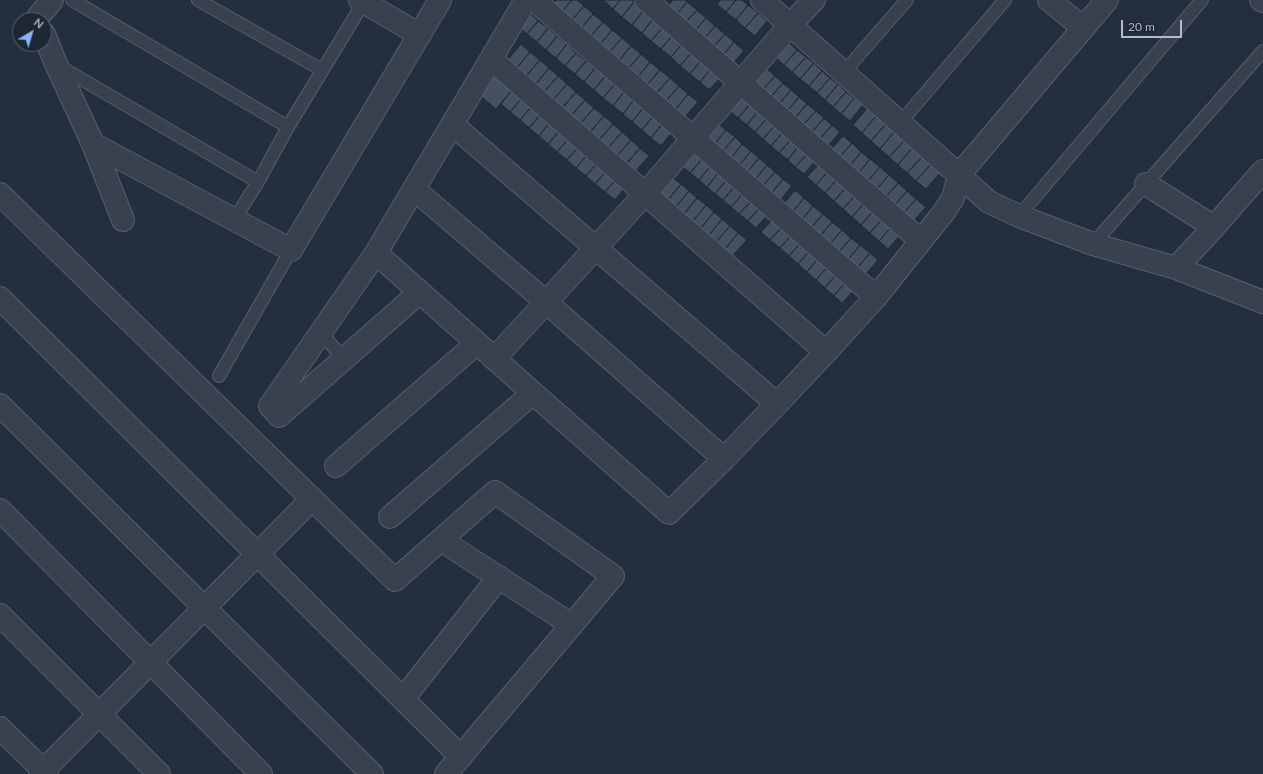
<!DOCTYPE html>
<style>
body{margin:0}
#map{position:relative;width:1263px;height:774px;overflow:hidden;background:#242f3e;font-family:Lato,sans-serif}
canvas{display:block}
.north{position:absolute;left:12px;top:12px;width:40px;height:40px;box-sizing:border-box;background:#1d2633;border:1px solid #59626f;border-radius:50%;rotate:38deg;font-size:11px;font-weight:700;line-height:16px;text-align:center;color:#b4bcc9}
.north::after{content:'';display:block;margin:auto;width:14px;height:18px;background:#8ab4f8;clip-path:polygon(50% 0,100% 100%,50% 72%,0 100%)}
.scale{position:absolute;left:1121px;top:20px;width:61px;height:18px;box-sizing:border-box;border:2px solid #b4bcc9;border-top:0;padding-left:5px;font-size:12px;line-height:14px;white-space:nowrap;color:#b4bcc9;-webkit-text-stroke:3px #1d2633;paint-order:stroke}
</style>
<div id="map">
<canvas width="1263" height="774"></canvas>
<div class="north">N</div>
<div class="scale">20 m</div>
</div>
<script>
const ctx = document.querySelector('canvas').getContext('2d');
ctx.lineJoin = 'round';
function fill(path, color) {
  ctx.fillStyle = color;
  ctx.fill(path, 'evenodd');
}
function poly(rows) {
  const path = new Path2D();
  for (const r of rows) {
    path.moveTo(r[0], r[1]);
    for (let i = 2; i < r.length; i += 2) path.lineTo(r[i], r[i + 1]);
  }
  return path;
}
function stroke(path, color, width, dash) {
  ctx.strokeStyle = color;
  ctx.lineWidth = width;
  ctx.lineCap = dash ? 'butt' : 'round';
  ctx.setLineDash(dash || []);
  ctx.stroke(path);
}
const building = poly([
 [556,0,572,0,560,14,551,6,556,0],
 [572,0,577,0,584,6,570,22,560,14,572,0],
 [603,0,620,0,613,9,603,0],
 [620,0,632,0,634,2,622,17,613,9,620,0],
 [673,0,685,0,687,2,676,15,667,7,673,0],
 [720,0,736,0,726,12,717,4,720,0],
 [736,0,742,0,748,5,736,20,726,12,736,0],
 [634,2,644,10,632,25,622,17,634,2],
 [687,2,697,10,685,23,676,15,687,2],
 [748,5,758,13,745,28,736,20,748,5],
 [584,6,593,14,580,30,570,22,584,6],
 [644,10,654,18,642,33,632,25,644,10],
 [697,10,706,18,694,32,685,23,697,10],
 [758,13,767,21,755,36,745,28,758,13],
 [531,14,538,21,527,34,519,28,531,14],
 [593,14,603,22,589,38,580,30,593,14],
 [654,18,663,27,651,41,642,33,654,18],
 [706,18,715,26,704,39,694,32,706,18],
 [538,21,548,28,537,42,527,34,538,21],
 [603,22,612,30,599,46,589,38,603,22],
 [715,26,725,34,713,47,704,39,715,26],
 [663,27,673,35,661,49,651,41,663,27],
 [548,28,557,36,546,50,537,42,548,28],
 [612,30,622,38,608,54,599,46,612,30],
 [725,34,734,42,722,56,713,47,725,34],
 [673,35,683,43,671,57,661,49,673,35],
 [557,36,567,44,556,58,546,50,557,36],
 [622,38,631,46,618,62,608,54,622,38],
 [734,42,744,51,732,64,722,56,734,42],
 [683,43,693,51,680,66,671,57,683,43],
 [789,43,797,50,784,65,776,58,789,43],
 [521,44,530,52,516,69,507,61,521,44],
 [567,44,576,53,565,66,556,58,567,44],
 [631,46,641,54,627,70,618,62,631,46],
 [797,50,806,57,792,72,784,65,797,50],
 [693,51,702,59,690,74,680,66,693,51],
 [530,52,540,60,525,77,516,69,530,52],
 [576,53,586,61,575,74,565,66,576,53],
 [641,54,650,62,637,78,627,70,641,54],
 [806,57,814,63,800,79,792,72,806,57],
 [702,59,712,67,700,82,690,74,702,59],
 [540,60,549,68,535,85,525,77,540,60],
 [586,61,595,68,584,82,575,74,586,61],
 [650,62,660,70,646,86,637,78,650,62],
 [814,63,822,71,809,86,800,79,814,63],
 [712,67,722,76,709,90,700,82,712,67],
 [549,68,558,76,544,92,535,85,549,68],
 [595,68,605,76,594,90,584,82,595,68],
 [767,69,775,76,762,91,753,84,767,69],
 [660,70,670,78,656,94,646,86,660,70],
 [822,71,830,78,817,93,809,86,822,71],
 [494,75,512,90,496,109,478,94,494,75],
 [558,76,567,84,553,100,544,92,558,76],
 [605,76,615,84,603,98,594,90,605,76],
 [775,76,783,83,770,98,762,91,775,76],
 [670,78,679,86,665,102,656,94,670,78],
 [830,78,838,84,825,100,817,93,830,78],
 [783,83,791,90,778,105,770,98,783,83],
 [567,84,576,92,562,108,553,100,567,84],
 [615,84,624,92,613,106,603,98,615,84],
 [838,84,846,92,833,107,825,100,838,84],
 [679,86,688,94,675,110,665,102,679,86],
 [512,90,522,98,510,112,501,104,512,90],
 [791,90,799,97,786,112,778,105,791,90],
 [576,92,585,100,571,116,562,108,576,92],
 [624,92,634,100,623,114,613,106,624,92],
 [846,92,854,98,841,114,833,107,846,92],
 [688,94,698,102,684,118,675,110,688,94],
 [743,96,751,103,738,118,730,111,743,96],
 [799,97,807,104,794,119,786,112,799,97],
 [522,98,531,107,520,120,510,112,522,98],
 [854,98,863,105,850,121,841,114,854,98],
 [585,100,594,108,580,124,571,116,585,100],
 [634,100,643,108,632,122,623,114,634,100],
 [751,103,759,110,747,125,738,118,751,103],
 [807,104,816,111,802,126,794,119,807,104],
 [531,107,541,114,529,128,520,120,531,107],
 [594,108,604,116,590,132,580,124,594,108],
 [643,108,653,116,642,130,632,122,643,108],
 [867,108,876,116,862,133,853,125,867,108],
 [759,110,768,117,755,132,747,125,759,110],
 [816,111,824,118,811,133,802,126,816,111],
 [541,114,550,122,539,136,529,128,541,114],
 [604,116,613,124,599,140,590,132,604,116],
 [653,116,662,124,651,138,642,130,653,116],
 [876,116,885,125,871,141,862,133,876,116],
 [768,117,776,124,763,139,755,132,768,117],
 [824,118,832,125,819,140,811,133,824,118],
 [550,122,560,130,548,144,539,136,550,122],
 [613,124,622,132,608,148,599,140,613,124],
 [662,124,672,132,661,146,651,138,662,124],
 [718,124,726,130,713,146,705,139,718,124],
 [776,124,784,131,771,146,763,139,776,124],
 [832,125,840,132,827,147,819,140,832,125],
 [885,125,894,132,880,149,871,141,885,125],
 [560,130,569,138,557,152,548,144,560,130],
 [726,130,735,137,721,153,713,146,726,130],
 [784,131,792,138,779,153,771,146,784,131],
 [622,132,631,140,617,156,608,148,622,132],
 [894,132,904,141,889,157,880,149,894,132],
 [843,136,852,143,838,159,829,152,843,136],
 [735,137,742,144,730,160,721,153,735,137],
 [569,138,579,146,567,160,557,152,569,138],
 [792,138,800,144,788,160,779,153,792,138],
 [631,140,640,148,626,164,617,156,631,140],
 [904,141,912,148,898,165,889,157,904,141],
 [852,143,861,152,848,168,838,159,852,143],
 [742,144,751,151,738,167,730,160,742,144],
 [800,144,809,152,795,167,788,160,800,144],
 [579,146,588,154,576,168,567,160,579,146],
 [640,148,649,156,635,172,626,164,640,148],
 [912,148,922,157,907,173,898,165,912,148],
 [695,150,704,157,690,173,682,166,695,150],
 [751,151,759,158,746,174,738,167,751,151],
 [809,152,817,159,804,174,795,167,809,152],
 [861,152,870,159,857,175,848,168,861,152],
 [588,154,598,162,586,176,576,168,588,154],
 [704,157,712,164,699,180,690,173,704,157],
 [922,157,931,164,916,181,907,173,922,157],
 [759,158,767,165,754,181,746,174,759,158],
 [870,159,880,167,866,183,857,175,870,159],
 [598,162,607,170,595,184,586,176,598,162],
 [821,162,830,169,816,185,807,177,821,162],
 [712,164,720,171,707,187,699,180,712,164],
 [931,164,940,173,926,189,916,181,931,164],
 [767,165,775,172,762,187,754,181,767,165],
 [880,167,889,175,875,191,866,183,880,167],
 [830,169,839,177,825,193,816,185,830,169],
 [607,170,617,178,605,192,595,184,607,170],
 [720,171,728,178,715,194,707,187,720,171],
 [775,172,783,179,770,195,762,187,775,172],
 [889,175,898,183,884,199,875,191,889,175],
 [839,177,848,185,834,201,825,193,839,177],
 [617,178,626,186,615,200,605,192,617,178],
 [673,178,681,184,668,200,660,193,673,178],
 [728,178,736,185,723,200,715,194,728,178],
 [783,179,792,186,779,202,770,195,783,179],
 [898,183,907,191,893,207,884,199,898,183],
 [681,184,689,191,676,207,668,200,681,184],
 [736,185,744,192,731,207,723,200,736,185],
 [848,185,857,193,843,209,834,201,848,185],
 [795,190,804,198,791,214,782,206,795,190],
 [689,191,697,198,684,214,676,207,689,191],
 [907,191,916,199,902,215,893,207,907,191],
 [744,192,753,199,739,214,731,207,744,192],
 [857,193,866,201,852,217,843,209,857,193],
 [697,198,706,205,693,221,684,214,697,198],
 [804,198,813,206,801,221,791,214,804,198],
 [753,199,761,206,748,221,739,214,753,199],
 [916,199,926,207,912,223,902,215,916,199],
 [866,201,875,209,861,225,852,217,866,201],
 [706,205,714,212,701,228,693,221,706,205],
 [761,206,769,213,756,228,748,221,761,206],
 [813,206,823,214,810,229,801,221,813,206],
 [875,209,884,217,870,233,861,225,875,209],
 [714,212,722,219,709,235,701,228,714,212],
 [823,214,832,222,819,237,810,229,823,214],
 [775,217,784,225,770,240,761,232,775,217],
 [884,217,893,225,879,241,870,233,884,217],
 [722,219,730,226,717,241,709,235,722,219],
 [832,222,842,230,829,245,819,237,832,222],
 [784,225,793,233,780,248,770,240,784,225],
 [893,225,902,233,888,249,879,241,893,225],
 [730,226,738,233,725,249,717,241,730,226],
 [842,230,851,238,838,253,829,245,842,230],
 [738,233,747,240,733,255,725,249,738,233],
 [793,233,802,241,789,256,780,248,793,233],
 [851,238,860,245,847,261,838,253,851,238],
 [802,241,811,249,798,264,789,256,802,241],
 [860,245,870,253,857,268,847,261,860,245],
 [811,249,820,256,807,272,798,264,811,249],
 [870,253,878,260,865,275,857,268,870,253],
 [820,256,829,265,816,280,807,272,820,256],
 [829,265,838,272,825,288,816,280,829,265],
 [838,272,847,280,834,296,825,288,838,272],
 [847,280,856,288,842,303,834,296,847,280]
]);
fill(building, '#455162');
stroke(building, '#1f2835', 1);
const service = poly([
 [72,0,288,127],
 [198,0,322,70],
 [59,66,258,182],
 [844,72,907,0],
 [900,123,1005,0],
 [1019,216,1202,0],
 [234,220,258,182,288,127,365,0],
 [1093,244,1263,51],
 [321,333,344,359],
 [219,376,291,250]
]);
const minor = poly([
 [360,0,420,35],
 [534,0,876,297],
 [646,0,921,241],
 [762,0,989,202,1019,216,1093,244,1176,268,1263,302],
 [1049,0,1083,28],
 [1261,0,1263,1],
 [38,17,49,4,52,0],
 [44,34,56,64,93,144,123,220],
 [491,59,826,352],
 [453,125,777,404],
 [93,144,291,250,440,0],
 [1146,184,1214,227,1263,171],
 [414,189,546,302,724,459],
 [0,194,395,580,495,492,613,576,446,774],
 [376,253,533,393,669,513,724,459,777,404,826,352,876,297,944,212,953,198,959,175,1107,0],
 [1176,268,1214,227],
 [420,292,279,416,270,406,376,253,526,0],
 [0,298,461,757],
 [494,359,646,193,790,25,814,0],
 [0,405,372,774],
 [336,466,477,343],
 [0,510,261,774],
 [390,517,533,393],
 [441,540,572,625],
 [0,615,159,774],
 [403,699,499,577],
 [0,728,47,774],
 [40,774,312,499]
]);
stroke(service, '#565f6c', 14);
stroke(minor, '#565f6c', 24);
stroke(service, '#38414e', 12);
stroke(minor, '#38414e', 22);
</script>
